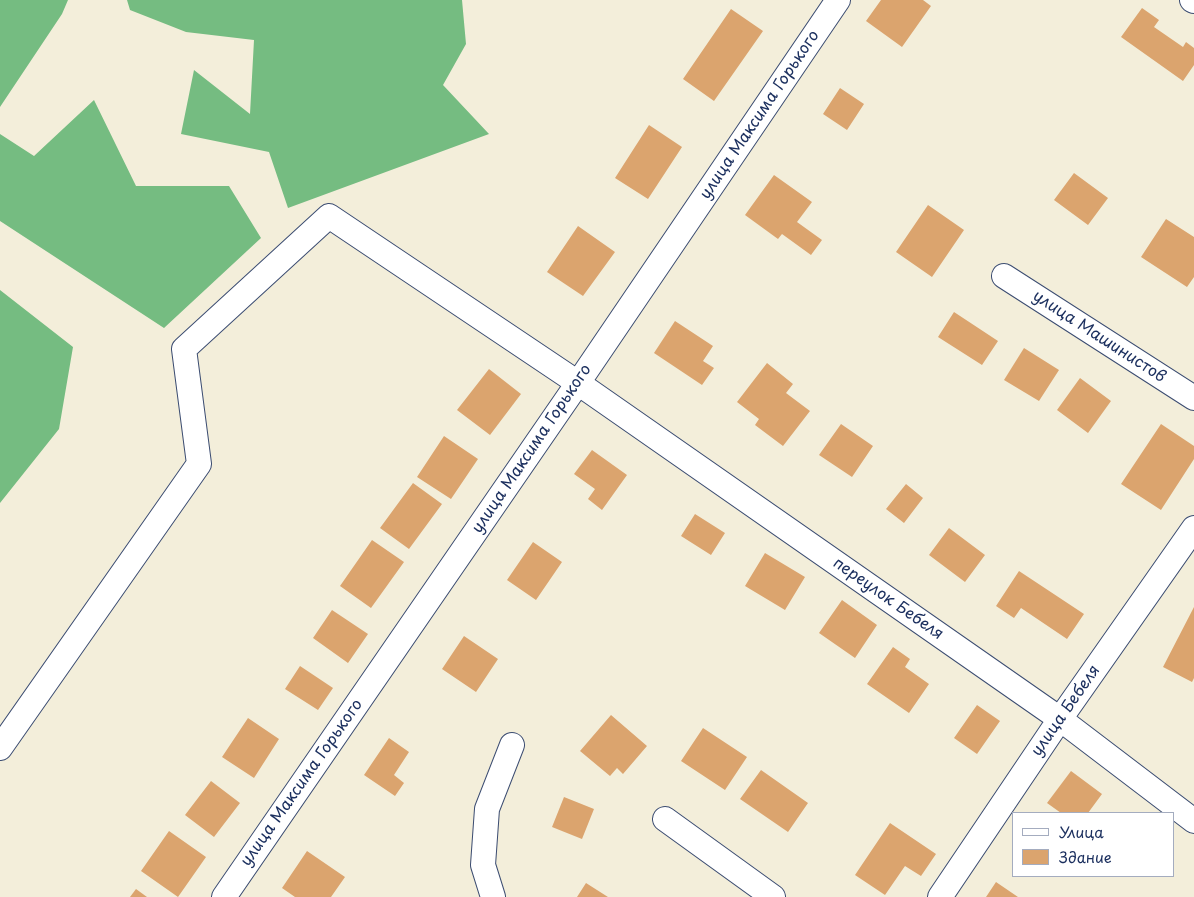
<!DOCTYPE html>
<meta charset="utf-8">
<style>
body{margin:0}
#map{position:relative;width:1194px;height:897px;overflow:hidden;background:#f3eeda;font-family:"Playpen Sans",sans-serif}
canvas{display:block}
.legend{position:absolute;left:1012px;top:812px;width:162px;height:65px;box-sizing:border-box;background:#fff;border:1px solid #a4acbf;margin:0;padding:6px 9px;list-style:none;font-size:15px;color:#1b2f5e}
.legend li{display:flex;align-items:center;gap:10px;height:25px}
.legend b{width:25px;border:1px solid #a4acbf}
</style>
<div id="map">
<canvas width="1194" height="897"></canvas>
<ul class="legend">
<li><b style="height:6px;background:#fff"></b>Улица</li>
<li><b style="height:14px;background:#dba46e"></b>Здание</li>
</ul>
</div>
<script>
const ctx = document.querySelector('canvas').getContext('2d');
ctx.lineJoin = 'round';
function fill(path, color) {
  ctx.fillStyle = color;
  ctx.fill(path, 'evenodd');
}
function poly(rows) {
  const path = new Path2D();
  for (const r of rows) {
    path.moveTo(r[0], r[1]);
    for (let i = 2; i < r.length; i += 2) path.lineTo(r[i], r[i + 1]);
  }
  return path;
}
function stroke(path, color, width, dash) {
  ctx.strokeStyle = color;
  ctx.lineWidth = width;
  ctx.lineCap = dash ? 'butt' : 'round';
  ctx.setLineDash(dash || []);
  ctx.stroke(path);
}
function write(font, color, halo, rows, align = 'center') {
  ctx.font = font + ' "Playpen Sans",sans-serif';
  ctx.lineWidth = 4;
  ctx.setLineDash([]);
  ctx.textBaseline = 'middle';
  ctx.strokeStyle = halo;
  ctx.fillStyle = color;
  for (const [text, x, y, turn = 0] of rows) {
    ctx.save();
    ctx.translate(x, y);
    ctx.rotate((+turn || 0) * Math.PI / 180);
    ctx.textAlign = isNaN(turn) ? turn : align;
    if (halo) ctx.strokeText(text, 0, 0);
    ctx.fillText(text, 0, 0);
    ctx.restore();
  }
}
fill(poly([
 [0,0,68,0,62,14,0,107],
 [127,0,462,0,466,44,443,85,489,134,288,208,269,152,181,134,194,70,250,114,254,40,186,32,130,10],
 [94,100,136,186,229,186,261,238,164,328,0,221,0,134,34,156],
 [0,290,73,347,59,429,0,503]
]), '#75bc81');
fill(poly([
 [881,0,923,0,931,6,902,47,866,21],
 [1142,8,1159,20,1154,27,1183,47,1186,42,1194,48,1194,65,1183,81,1121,37],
 [731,9,763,31,714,101,683,79],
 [840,88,864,104,847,130,823,114],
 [649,125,682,147,648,199,615,178],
 [1074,173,1108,198,1088,225,1054,200],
 [774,175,812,202,797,222,822,240,811,255,782,234,778,239,745,215],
 [928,205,964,230,932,277,896,252],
 [1166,219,1194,237,1194,277,1187,287,1141,257],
 [578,226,615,252,583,296,547,272],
 [954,312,998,341,982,365,938,337],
 [675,321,713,346,703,361,714,368,702,385,654,353],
 [1024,348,1059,370,1039,401,1004,380],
 [767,363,793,384,786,393,810,411,783,446,755,425,759,419,737,402],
 [489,369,521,394,490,435,457,410],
 [1080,378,1111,401,1088,433,1057,410],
 [841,424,873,446,852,477,819,455],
 [1161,424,1194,446,1194,459,1161,510,1121,484],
 [444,436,478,459,451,499,417,477],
 [592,450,627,475,602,510,588,499,595,489,574,474],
 [413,483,442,504,409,549,380,528],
 [906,484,923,498,904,523,886,509],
 [695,514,725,533,711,555,681,536],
 [949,528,985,555,965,582,929,555],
 [372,540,404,562,371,608,340,586],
 [533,542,562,562,536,600,507,580],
 [765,553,805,577,785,610,745,586],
 [1019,571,1084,614,1067,639,1021,608,1014,618,996,606],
 [842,600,877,625,855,658,819,633],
 [1194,607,1194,678,1192,682,1163,667],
 [332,610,368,634,348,663,313,638],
 [464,636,498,659,476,692,442,669],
 [893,647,910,659,905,667,929,684,909,713,867,684],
 [300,666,333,688,318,710,285,689],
 [977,705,1000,721,977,754,954,738],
 [611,715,647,746,623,774,617,768,610,776,580,751],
 [248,718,279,739,254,778,222,757],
 [703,728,747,757,725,790,681,761],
 [389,738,409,752,394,775,404,783,395,796,364,775],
 [761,770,808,803,788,832,740,799],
 [1071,771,1102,794,1088,813,1061,813,1047,803],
 [211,781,240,803,214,837,185,815],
 [564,797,594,809,582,839,552,827],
 [890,823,936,854,921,876,905,866,885,895,855,875],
 [169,831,206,857,178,897,141,871],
 [307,851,345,877,331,897,295,897,282,888],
 [996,882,1018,897,986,897],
 [586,883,608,897,577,897],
 [136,889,147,897,130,897]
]), '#dba46e');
const minor = poly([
 [1192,0,1194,1],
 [1004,276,1194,398],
 [0,748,199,464,184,349,329,216,578,383,1060,719,1194,821],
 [665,819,773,897],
 [224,897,578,383,838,0],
 [493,897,483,865,487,809,512,745],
 [940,897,1060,719,1194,528]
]);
stroke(minor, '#3b4c71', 26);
stroke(minor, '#fff', 24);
write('16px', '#1b2f5e', '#fff', [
 ["улица Максима Горького",760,115,-56],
 ["улица Машинистов",1099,337,33],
 ["улица Максима Горького",532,449,-56],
 ["переулок Бебеля",888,599,35],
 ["улица Бебеля",1066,711,-55],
 ["улица Максима Горького",302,783,-55]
]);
</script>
